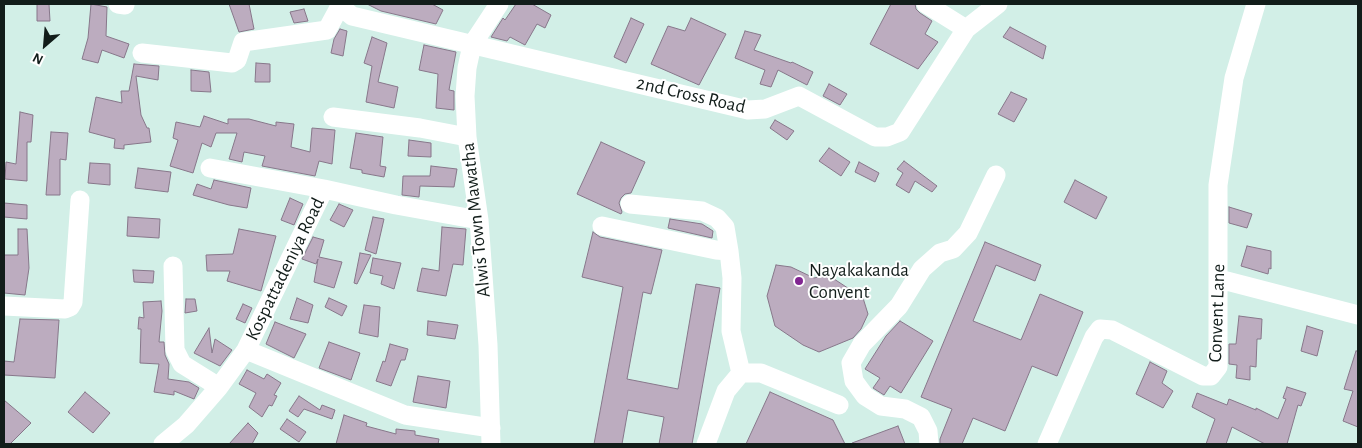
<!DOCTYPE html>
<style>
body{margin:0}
#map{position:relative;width:1362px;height:448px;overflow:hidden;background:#d2efe7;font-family:"Alegreya Sans",sans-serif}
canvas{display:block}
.frame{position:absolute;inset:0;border:5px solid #121d1a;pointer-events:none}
.north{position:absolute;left:20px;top:20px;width:50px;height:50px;-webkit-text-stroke:4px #fff;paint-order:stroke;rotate:207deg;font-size:14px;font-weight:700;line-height:20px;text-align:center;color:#121d1a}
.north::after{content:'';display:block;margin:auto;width:18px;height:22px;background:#121d1a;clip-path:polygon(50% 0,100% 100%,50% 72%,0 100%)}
</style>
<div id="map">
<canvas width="1362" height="448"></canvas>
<div class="frame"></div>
<div class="north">N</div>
</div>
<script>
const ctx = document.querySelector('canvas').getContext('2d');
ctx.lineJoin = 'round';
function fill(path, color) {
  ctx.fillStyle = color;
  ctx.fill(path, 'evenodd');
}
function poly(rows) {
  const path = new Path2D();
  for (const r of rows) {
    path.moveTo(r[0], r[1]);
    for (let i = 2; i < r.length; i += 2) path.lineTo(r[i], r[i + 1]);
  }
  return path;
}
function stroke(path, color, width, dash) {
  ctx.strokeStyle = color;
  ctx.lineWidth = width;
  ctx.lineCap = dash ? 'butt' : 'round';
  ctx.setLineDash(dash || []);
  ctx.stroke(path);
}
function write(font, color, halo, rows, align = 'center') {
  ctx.font = font + ' "Alegreya Sans",sans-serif';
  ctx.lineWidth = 4;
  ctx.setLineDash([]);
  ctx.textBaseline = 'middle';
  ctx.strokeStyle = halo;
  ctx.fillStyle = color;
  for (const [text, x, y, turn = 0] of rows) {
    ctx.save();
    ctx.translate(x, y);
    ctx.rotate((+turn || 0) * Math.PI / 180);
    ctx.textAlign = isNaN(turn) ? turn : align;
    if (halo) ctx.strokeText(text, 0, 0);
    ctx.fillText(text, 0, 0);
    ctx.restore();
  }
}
const building = poly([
 [37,4,49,4,50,21,37,21,37,4],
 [91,4,107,7,106,36,129,44,124,58,102,50,98,63,82,59,88,38,91,4],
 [229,4,249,4,254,29,239,32,229,4],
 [367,4,432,4,443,10,436,24,381,11,367,4],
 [516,4,532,4,551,15,545,28,537,24,525,45,510,37,507,41,491,37,503,18,505,20,516,4],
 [891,4,915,4,916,9,920,13,932,21,925,34,938,42,918,69,870,44,891,4],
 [304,9,308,21,294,23,290,12,304,9],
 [631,18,644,24,626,63,614,57,631,18],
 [691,18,726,34,699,85,651,64,668,26,685,31,691,18],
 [1010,27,1046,46,1043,59,1003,37,1010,27],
 [340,29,347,31,343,56,331,53,334,39,340,29],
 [745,31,761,35,754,50,791,63,792,62,813,72,807,85,778,70,771,87,760,84,765,70,735,58,745,31],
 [372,37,387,43,378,82,398,87,394,108,366,102,372,66,364,63,372,37],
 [424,45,456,52,449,90,454,91,454,110,436,108,438,74,419,70,424,45],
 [256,63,270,64,270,82,255,82,256,63],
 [134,64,159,66,158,80,136,76,141,115,147,128,149,128,151,142,124,145,124,149,114,148,115,139,89,132,96,97,122,103,121,91,129,91,134,64],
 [191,70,209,72,211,92,191,91,191,70],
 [829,84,847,94,840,105,823,96,829,84],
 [1011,92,1027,99,1014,122,998,114,1011,92],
 [20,112,33,115,31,142,27,142,27,181,5,179,6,162,16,164,20,112],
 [204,116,228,124,228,119,249,119,276,126,276,122,294,124,291,147,310,152,312,128,335,130,332,164,319,161,315,176,262,166,265,156,244,152,242,162,229,159,237,133,216,133,211,147,202,143,193,173,170,166,178,140,173,138,176,122,200,127,204,116],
 [775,120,794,131,787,140,770,128,775,120],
 [51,132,68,133,66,160,60,159,60,195,46,195,51,132],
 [356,133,383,137,380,166,386,167,384,177,362,173,362,170,350,168,356,133],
 [409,140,431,143,431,157,408,156,409,140],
 [601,142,645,162,631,193,625,194,621,198,619,203,622,212,621,214,577,194,601,142],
 [829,148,850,162,841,176,819,161,829,148],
 [904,161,937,186,932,192,915,181,909,193,896,185,903,173,897,169,904,161],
 [859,162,879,173,875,182,855,172,859,162],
 [90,163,110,164,110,185,88,183,90,163],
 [431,166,457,169,454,187,420,186,419,197,402,195,403,176,430,176,431,166],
 [138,168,171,172,168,192,135,188,138,168],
 [214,180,251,188,247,208,229,205,193,195,197,184,211,189,214,180],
 [1075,180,1107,197,1096,219,1064,202,1075,180],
 [290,198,303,204,294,225,281,220,290,198],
 [4,203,27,205,27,219,4,217,4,203],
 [339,204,353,210,344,227,330,220,339,204],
 [1229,207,1252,214,1247,228,1229,223,1229,207],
 [128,217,160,219,159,238,127,236,128,217],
 [373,217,384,219,376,254,365,250,373,217],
 [670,219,702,224,713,231,712,238,668,228,670,219],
 [442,227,466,229,463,265,453,264,446,296,417,291,422,268,439,271,442,227],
 [18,229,27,229,29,268,25,295,4,293,4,255,18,255,18,229],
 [239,229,276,236,261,291,227,281,230,271,207,271,206,255,233,254,239,229],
 [593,232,600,237,662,250,651,294,643,292,627,379,678,389,696,284,720,288,692,444,659,444,664,417,628,410,622,444,594,444,623,287,582,277,593,232],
 [313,237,324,240,319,257,342,262,334,288,314,282,318,259,316,264,302,259,313,237],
 [985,242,1041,265,1035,281,996,265,973,321,1021,340,1040,294,1083,312,1057,376,1032,366,1005,431,973,418,962,444,940,444,940,439,952,409,921,397,985,242],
 [1247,246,1271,251,1271,269,1269,268,1268,274,1241,266,1247,246],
 [360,253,371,255,357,284,354,283,360,253],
 [373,258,401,263,394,289,381,284,383,276,370,273,373,258],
 [776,265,791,267,814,278,828,275,863,298,868,314,861,329,853,338,819,352,803,345,775,326,767,296,776,265],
 [133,270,154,271,153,283,134,282,133,270],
 [297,298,313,305,308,323,290,319,297,298],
 [329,298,347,306,342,316,325,307,329,298],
 [186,299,195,299,197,311,185,313,186,299],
 [161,301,162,311,159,342,164,342,165,355,169,364,168,379,189,382,199,388,194,399,174,391,174,395,154,392,159,364,140,363,141,329,138,329,139,317,144,318,143,302,161,301],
 [243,304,252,308,245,323,236,319,243,304],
 [364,305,380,307,378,337,359,333,364,305],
 [1239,316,1262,319,1261,339,1257,339,1256,367,1250,366,1250,380,1236,378,1237,365,1229,364,1229,344,1236,344,1239,316],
 [20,319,59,320,55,378,4,375,4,361,14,362,20,319],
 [428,321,458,325,455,339,427,335,428,321],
 [900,321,933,341,901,393,890,386,884,395,873,388,880,378,865,369,886,336,900,321],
 [275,322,306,334,294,358,266,344,275,322],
 [1307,326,1323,331,1317,356,1301,351,1307,326],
 [209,328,212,353,215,339,232,350,220,366,194,353,209,328],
 [329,342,360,353,351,380,319,368,329,342],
 [390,344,408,349,405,360,401,360,391,386,376,381,383,361,385,362,390,344],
 [1356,351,1358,351,1358,427,1343,421,1353,391,1344,389,1356,351],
 [1150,362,1167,371,1162,383,1173,391,1163,408,1136,394,1150,362],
 [247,370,264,379,267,374,281,383,274,395,277,396,272,406,269,405,262,417,249,407,256,393,239,384,247,370],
 [418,376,450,381,446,408,413,402,418,376],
 [1287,387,1306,393,1301,406,1298,405,1287,444,1265,444,1232,427,1226,444,1206,444,1215,419,1192,407,1197,393,1227,405,1229,399,1256,410,1256,408,1278,419,1286,399,1283,398,1287,387],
 [85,392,110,413,93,433,68,412,85,392],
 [770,392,833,420,845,444,746,444,770,392],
 [299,396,320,410,322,405,335,410,332,419,304,409,298,417,289,411,299,396],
 [4,400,31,423,10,444,4,444,4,400],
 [344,415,367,423,366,426,396,434,396,429,415,431,415,435,439,439,438,444,336,444,344,415],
 [287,419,306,432,299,442,280,429,287,419],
 [248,423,258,433,252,444,229,444,248,423],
 [898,426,905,444,852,444,852,443,898,426]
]);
fill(building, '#bcacbf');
stroke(building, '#87778a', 1);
stroke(poly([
 [118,4,125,5],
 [339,4,340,6,352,16,748,110,765,109,799,96,875,137,887,137,900,132,966,29,998,4],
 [926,4,966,29],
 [142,53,232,63,237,60,243,42,327,30,340,6],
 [333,117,420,128,467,137],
 [210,168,324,189],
 [630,204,702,211,717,218,725,227,729,251],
 [602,226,716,250,729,251,732,278,731,331,741,373],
 [173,266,175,350,182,364,219,387],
 [1219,279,1358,315],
 [4,306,65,309,70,307,73,302,80,200],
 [246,350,405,415,491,428],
 [163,444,186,425,219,387,246,350,324,189,396,205,479,220],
 [491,444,488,345,479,220,467,137,465,96,467,68,472,45,499,4],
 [706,444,726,391,741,373,761,373,839,405],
 [929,444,928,431,921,417,905,409,881,406,865,396,854,381,851,363,862,344,899,306,922,269,940,253,953,249,968,233,996,175],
 [1047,444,1094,337,1100,329,1112,330,1203,376,1211,376,1218,367,1218,185,1234,78,1256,4]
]), '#fff', 19);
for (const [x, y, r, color] of [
 [799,281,5,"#812591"]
]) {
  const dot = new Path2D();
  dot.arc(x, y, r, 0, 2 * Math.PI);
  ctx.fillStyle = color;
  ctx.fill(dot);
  stroke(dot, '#fff', 2);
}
write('19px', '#121d1a', '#fff', [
 ["2nd Cross Road",691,95,13],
 ["Alwis Town Mawatha",476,220,-96],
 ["Kospattadeniya Road",285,269,-64],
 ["Convent Lane",1217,313,-88]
]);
write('19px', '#121d1a', '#fff', [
 ["Nayakakanda",809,270],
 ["Convent",809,292]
], 'left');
</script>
